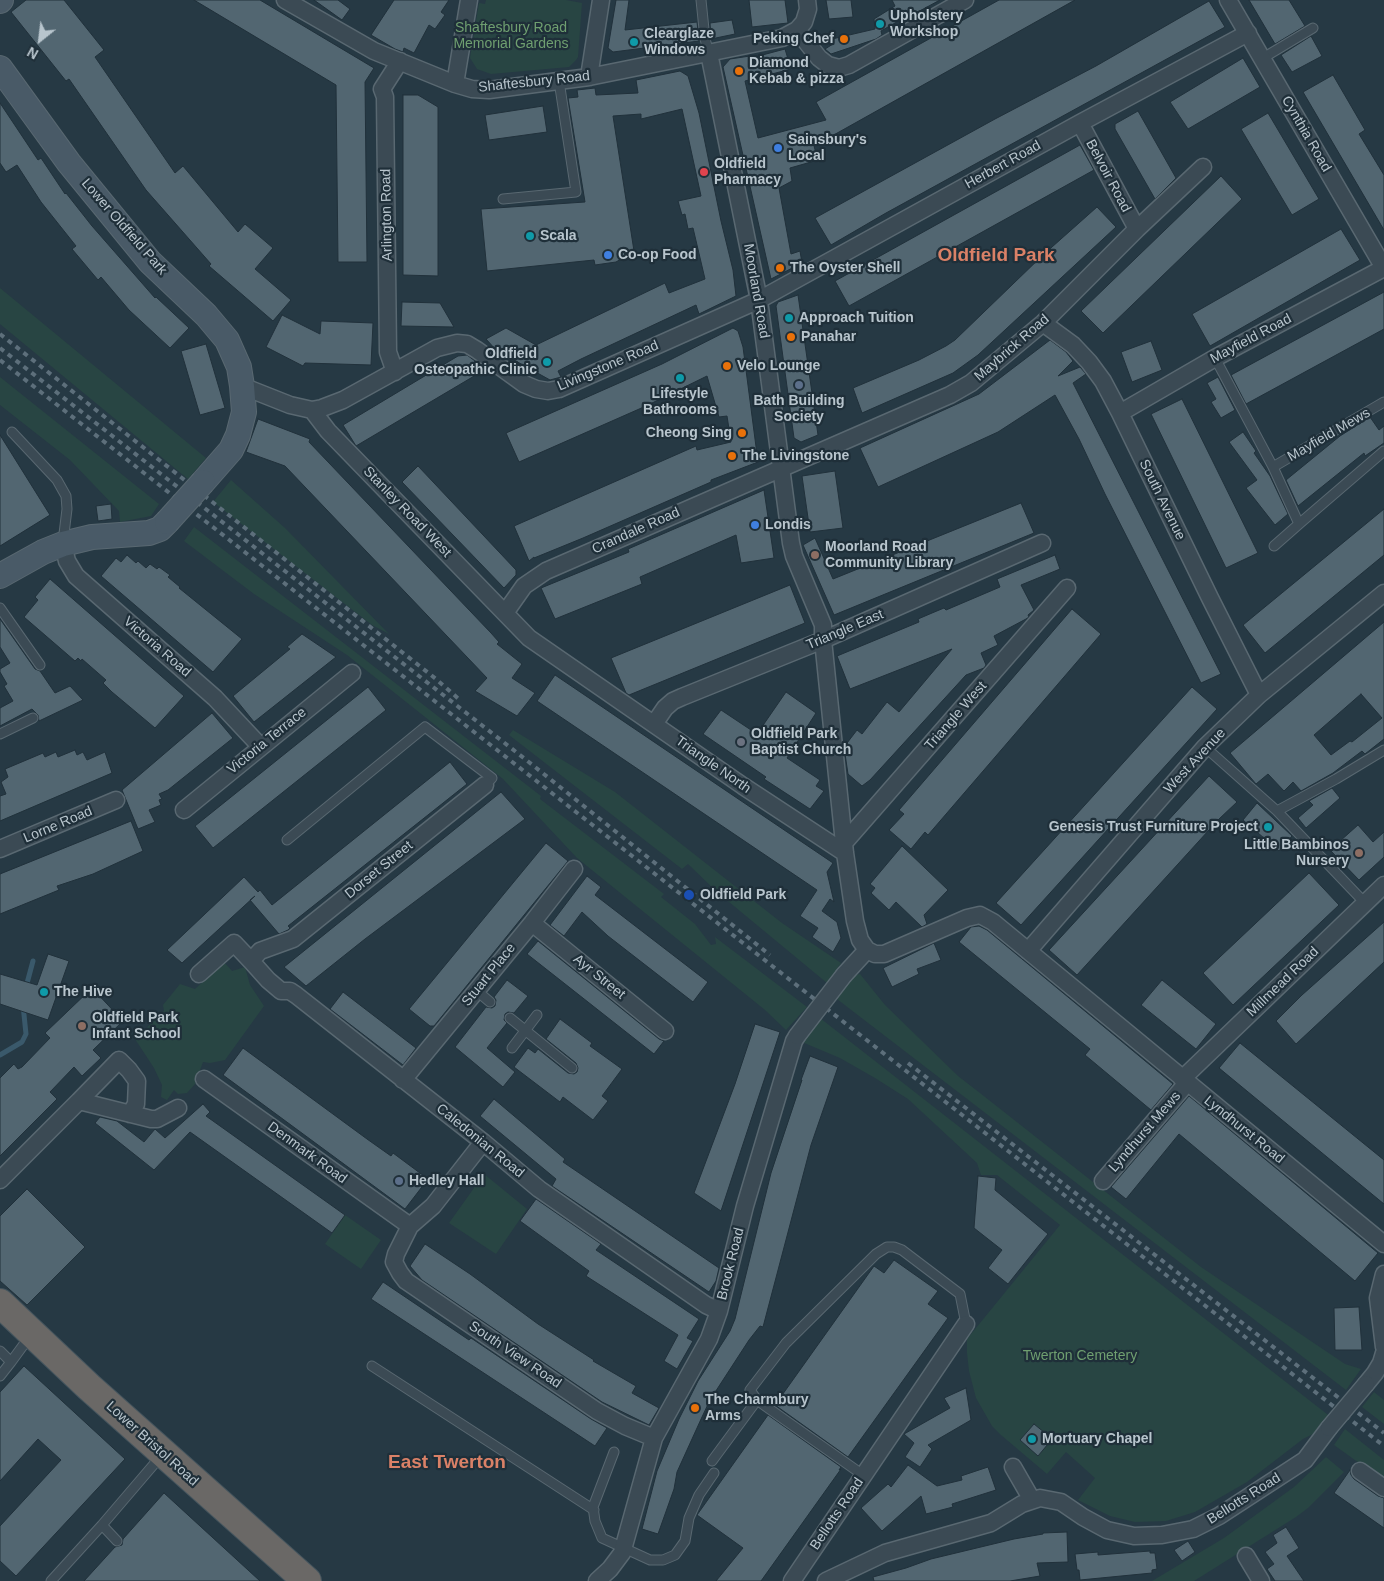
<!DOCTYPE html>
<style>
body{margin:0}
#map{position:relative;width:1384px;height:1581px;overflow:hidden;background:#263944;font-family:Helvetica,sans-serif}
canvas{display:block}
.north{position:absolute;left:15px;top:15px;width:50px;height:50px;-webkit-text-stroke:4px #1f2f39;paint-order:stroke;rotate:209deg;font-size:14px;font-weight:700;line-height:20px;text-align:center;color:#b8c5cd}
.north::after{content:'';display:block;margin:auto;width:18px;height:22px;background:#b8c5cd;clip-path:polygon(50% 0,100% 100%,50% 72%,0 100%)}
</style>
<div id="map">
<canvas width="1384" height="1581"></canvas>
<div class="north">N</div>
</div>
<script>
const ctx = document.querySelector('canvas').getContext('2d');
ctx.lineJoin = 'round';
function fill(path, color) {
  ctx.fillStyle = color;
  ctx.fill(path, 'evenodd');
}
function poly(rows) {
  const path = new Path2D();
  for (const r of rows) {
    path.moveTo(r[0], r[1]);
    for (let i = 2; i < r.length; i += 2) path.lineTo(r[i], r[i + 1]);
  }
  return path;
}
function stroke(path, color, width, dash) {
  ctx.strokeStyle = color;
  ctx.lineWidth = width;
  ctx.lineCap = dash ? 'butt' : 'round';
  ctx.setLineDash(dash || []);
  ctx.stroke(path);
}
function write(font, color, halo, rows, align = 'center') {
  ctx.font = font + ' Helvetica,sans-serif';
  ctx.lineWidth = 4.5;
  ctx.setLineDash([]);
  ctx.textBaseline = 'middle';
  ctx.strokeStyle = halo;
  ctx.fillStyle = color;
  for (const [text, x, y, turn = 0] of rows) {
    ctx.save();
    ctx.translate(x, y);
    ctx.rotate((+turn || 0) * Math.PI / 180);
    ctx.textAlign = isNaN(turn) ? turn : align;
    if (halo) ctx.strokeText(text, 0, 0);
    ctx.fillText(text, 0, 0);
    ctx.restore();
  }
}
fill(poly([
 [486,0,566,0,582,3,578,57,576,60,569,67,491,74,477,69,470,58,479,3,485,4],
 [0,288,206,458,188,479,0,324],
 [0,377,159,504,151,516,120,522,119,511,70,460,0,405],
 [231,480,285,528,389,634,372,625,213,502],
 [194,527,541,796,540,799,664,894,661,897,695,924,711,945,716,944,715,937,807,1007,786,1030,765,1010,577,858,503,779,347,655,254,594,184,541],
 [513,730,615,792,782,923,841,963,827,983,717,892,688,864,682,869,509,735],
 [224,962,232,971,245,967,250,985,264,1006,225,1060,210,1063,203,1062,195,1084,187,1093,178,1094,174,1090,167,1100,161,1097,162,1085,154,1068,135,1039,164,1011,163,1005,180,984,195,989],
 [860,974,885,1005,958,1076,980,1093,1201,1267,1345,1364,1361,1369,1346,1390,833,996,850,976],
 [820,1018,1332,1418,1319,1431,1303,1439,1247,1482,1195,1512,1166,1521,1135,1522,1110,1516,1078,1500,1095,1478,1066,1452,1047,1474,1001,1435,992,1426,976,1398,969,1371,967,1353,967,1339,1060,1225,997,1175,981,1175,977,1163,908,1099,875,1078,840,1058,802,1042],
 [484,1174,527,1209,496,1254,449,1223],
 [345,1215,381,1240,361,1269,325,1244],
 [1374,1392,1384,1400,1384,1424,1362,1407],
 [1345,1429,1384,1460,1384,1481,1334,1445],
 [1326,1457,1344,1472,1308,1508,1296,1517,1194,1581,1152,1581,1224,1538,1294,1487]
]), '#284543');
stroke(poly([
 [26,987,33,961],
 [0,1055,22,1042,26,1034,23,1005]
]), '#3a596b', 5);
const building = poly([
 [26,0,64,0,104,50,95,57,175,173,183,166,238,232,245,224,273,248,255,269,291,300,273,321,209,266,211,264,146,190,69,79,66,81,11,12,26,0],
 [194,0,260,0,374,68,365,82,367,262,338,262,336,85,194,0],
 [314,0,338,0,350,9,342,20,314,0],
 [394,0,449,0,441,12,445,15,435,29,429,25,414,53,404,48,403,52,395,49,371,35,394,0],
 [616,0,629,0,625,30,697,22,699,41,613,52,608,48,616,0],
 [749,0,785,0,788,23,752,27,749,0],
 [826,0,851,0,853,17,829,19,826,0],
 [892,0,940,0,903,20,902,19,881,31,882,35,876,39,831,54,825,49,833,44,832,39,875,29,874,19,895,6,892,0],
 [999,0,1075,0,814,146,818,160,790,168,792,181,779,188,791,254,800,251,802,263,771,279,723,67,730,59,750,56,751,58,785,49,791,69,745,81,758,138,826,120,816,102,999,0],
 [1249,0,1289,0,1305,26,1275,44,1249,0],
 [1209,1,1225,27,886,213,831,245,815,218,995,119,1096,66,1209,1],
 [732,20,735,34,711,39,710,23,732,20],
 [1311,36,1322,56,1292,72,1281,55,1311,36],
 [1243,58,1260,87,1188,129,1170,102,1243,58],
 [680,71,688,76,699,113,721,221,733,270,736,296,699,314,696,305,581,359,558,371,561,377,550,380,496,350,486,339,506,328,536,345,665,283,669,293,705,279,693,228,688,229,685,214,682,215,678,201,701,196,682,109,641,119,641,114,613,116,634,251,616,262,595,265,594,260,487,271,481,209,585,202,568,98,578,97,577,90,595,88,596,95,638,93,636,80,680,71],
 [1333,75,1365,130,1359,134,1384,175,1384,230,1303,92,1333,75],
 [403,95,418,95,438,107,438,276,403,275,403,95],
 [0,103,38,160,41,158,65,194,66,193,92,226,155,298,156,297,189,328,170,348,129,310,101,277,98,280,72,249,76,246,41,202,17,165,6,172,0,163,0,103],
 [543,106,547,132,489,140,485,115,543,106],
 [1138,111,1176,178,1155,199,1115,129,1115,124,1138,111],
 [1268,113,1319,199,1292,215,1241,129,1268,113],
 [1080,145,1094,170,849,306,835,281,1080,145],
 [1221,176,1242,199,1103,333,1081,311,1221,176],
 [1097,207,1116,227,978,355,953,373,862,413,853,388,919,360,946,346,955,340,1043,255,1097,207],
 [1341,229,1360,260,1210,346,1192,314,1341,229],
 [1384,292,1384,329,1246,404,1231,375,1384,292],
 [798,295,818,435,801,442,794,438,776,306,778,302,798,295],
 [402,302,440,303,454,327,401,326,402,302],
 [282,315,320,334,321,321,373,323,371,365,305,363,303,366,266,347,282,315],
 [733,328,738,331,743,347,758,462,711,480,711,482,583,538,534,558,534,557,529,561,514,526,696,446,697,450,731,442,727,416,719,417,707,376,646,406,519,462,506,433,662,364,733,328],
 [1050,340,1066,352,1073,361,1058,376,1080,367,1086,374,1073,383,1221,674,1201,683,1105,494,1079,439,1055,395,998,432,878,487,860,448,979,394,1050,340],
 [1151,341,1162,370,1132,382,1121,352,1151,341],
 [206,344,225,408,200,415,181,351,206,344],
 [467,355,475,361,481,372,356,446,343,425,458,356,467,355],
 [1218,377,1235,410,1221,418,1211,402,1216,399,1207,383,1218,377],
 [1182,399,1258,553,1226,568,1151,414,1182,399],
 [1370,417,1379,430,1384,426,1384,443,1365,456,1364,453,1298,506,1286,480,1340,436,1370,417],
 [258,419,310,439,309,442,491,633,499,642,497,644,522,664,512,678,535,693,517,716,475,691,487,678,285,466,246,452,258,419],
 [1243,432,1256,451,1254,453,1270,476,1288,514,1275,525,1246,488,1257,480,1229,442,1243,432],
 [0,435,50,515,0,546,0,435],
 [418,466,516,570,516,575,504,588,402,482,418,466],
 [835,471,843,528,810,532,802,476,835,471],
 [764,490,774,558,741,563,736,535,640,577,642,584,555,619,541,588,629,552,628,549,764,490],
 [1021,503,1034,533,834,615,803,545,815,538,833,579,1021,503],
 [111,504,112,519,98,521,96,506,111,504],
 [1384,509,1384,555,1265,653,1243,625,1384,509],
 [127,555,136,563,138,561,146,568,150,564,157,569,159,567,170,575,168,577,180,587,179,588,242,639,213,672,101,576,116,558,121,562,127,555],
 [1055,555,1060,569,1021,585,1034,610,1028,615,1029,617,1026,619,994,636,998,645,981,653,986,665,984,668,966,675,870,780,862,786,848,774,844,747,857,730,862,734,887,702,899,712,952,649,850,689,837,656,919,622,918,619,932,613,944,608,946,610,1000,587,997,579,1055,555],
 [50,579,184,696,155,728,112,692,103,683,106,680,82,659,81,661,78,658,75,661,24,617,38,600,35,597,50,579],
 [790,585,805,623,629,695,626,693,611,658,790,585],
 [1072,609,1101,634,928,835,925,832,911,849,889,830,904,814,899,810,1072,609],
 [0,619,35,669,40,671,55,693,70,686,83,700,39,721,38,715,32,709,0,726,0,708,13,701,4,686,7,684,0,672,0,669,10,663,0,647,0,619],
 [1384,622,1384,739,1365,754,1362,751,1333,773,1301,791,1293,782,1284,791,1268,774,1256,784,1230,753,1384,622],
 [1361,694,1382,718,1352,742,1350,741,1331,755,1314,735,1361,694],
 [302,634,336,657,254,722,233,696,290,649,287,647,302,634],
 [555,675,833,863,827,872,834,902,830,899,822,911,837,922,841,938,833,952,812,937,818,928,800,916,817,890,537,701,555,675],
 [368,687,386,710,213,848,195,826,368,687],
 [1192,687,1217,709,1021,925,996,903,1192,687],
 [786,692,816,713,787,758,820,780,816,786,824,791,810,809,764,779,766,777,703,734,721,710,757,734,786,692],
 [212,713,233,738,168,790,159,794,162,799,159,800,161,805,149,810,155,822,138,829,122,790,212,713],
 [75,750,77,755,83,752,87,760,105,752,112,773,0,821,0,796,6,794,1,782,8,777,5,769,43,753,45,757,56,752,58,757,75,750],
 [450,762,467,784,288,926,290,928,288,930,279,934,250,900,255,896,182,963,167,950,244,877,258,892,260,890,272,905,450,762],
 [1209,776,1237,802,1219,819,1077,975,1049,950,1209,776],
 [1332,788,1340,798,1306,828,1298,818,1313,805,1309,801,1332,788],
 [501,792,525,819,365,939,306,986,284,967,501,792],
 [1257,803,1292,836,1279,851,1243,820,1257,803],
 [131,821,143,851,93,874,57,886,59,890,0,914,0,874,131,821],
 [1358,825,1373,842,1384,832,1384,857,1359,880,1330,850,1358,825],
 [546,843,568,861,434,1026,430,1026,409,1009,546,843],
 [902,846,948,890,924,915,927,924,922,927,896,902,889,910,871,893,875,888,870,884,902,846],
 [1309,873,1339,905,1233,1005,1203,973,1309,873],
 [587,876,601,887,595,895,708,982,693,1002,608,936,582,912,564,936,550,925,587,876],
 [1384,922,1384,962,1296,1044,1276,1021,1302,995,1384,922],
 [979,926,987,930,1173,1084,1151,1110,1085,1055,1090,1049,959,942,971,927,979,926],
 [538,941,659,1039,664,1041,654,1054,527,954,538,941],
 [934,943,941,960,917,969,919,974,892,987,883,968,934,943],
 [48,954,69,961,48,1020,0,1004,0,974,37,985,48,954],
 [507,980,528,996,514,1013,508,1012,505,1014,504,1020,507,1023,487,1048,515,1072,503,1087,455,1047,486,1007,492,1008,495,1006,496,1000,494,997,507,980],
 [1162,980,1216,1024,1196,1049,1141,1005,1162,980],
 [92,988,123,1021,93,1050,101,1058,82,1076,74,1067,50,1092,57,1099,0,1156,0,1078,14,1064,18,1069,22,1067,50,1038,45,1033,92,988],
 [343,992,416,1048,403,1065,330,1009,343,992],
 [560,1019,592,1043,590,1046,622,1069,602,1096,608,1101,593,1120,563,1097,560,1102,514,1067,528,1048,535,1053,538,1049,568,1073,574,1074,577,1072,578,1068,576,1063,546,1039,560,1019],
 [755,1024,780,1032,721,1211,694,1193,735,1084,755,1024],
 [1240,1043,1384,1160,1384,1204,1219,1068,1240,1043],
 [243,1048,367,1139,391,1156,393,1153,428,1179,405,1209,223,1075,243,1048],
 [810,1056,838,1067,811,1145,763,1327,760,1326,749,1340,710,1400,702,1417,677,1472,674,1489,658,1534,642,1529,657,1471,679,1419,698,1381,730,1331,735,1319,771,1173,802,1080,801,1080,810,1056],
 [1189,1096,1378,1253,1355,1281,1179,1134,1126,1199,1111,1187,1189,1096],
 [494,1099,565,1159,563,1162,719,1268,716,1281,709,1292,552,1186,556,1179,480,1116,494,1099],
 [203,1104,210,1112,206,1116,345,1215,332,1233,190,1132,154,1170,95,1123,100,1117,117,1121,144,1142,155,1129,165,1138,203,1104],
 [978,1176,996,1178,995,1190,1048,1234,1008,1284,988,1268,1002,1250,974,1228,978,1176],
 [27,1189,85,1247,27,1305,0,1281,0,1216,27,1189],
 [536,1199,601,1244,596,1250,699,1319,687,1338,693,1341,677,1369,664,1361,678,1335,586,1276,589,1271,520,1221,536,1199],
 [425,1244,470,1274,538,1324,594,1360,593,1361,636,1386,632,1393,659,1408,649,1425,602,1402,422,1280,410,1266,425,1244],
 [894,1260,938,1291,928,1304,948,1318,848,1457,775,1405,874,1266,884,1273,894,1260],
 [383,1282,469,1340,471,1338,591,1419,607,1428,595,1446,371,1299,383,1282],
 [1359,1307,1362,1350,1335,1350,1334,1308,1359,1307],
 [24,1366,125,1459,16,1576,0,1561,0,1526,61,1460,38,1439,0,1481,0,1392,24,1366],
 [966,1388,971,1420,928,1445,932,1449,920,1467,905,1457,914,1443,904,1434,950,1408,944,1398,966,1388],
 [768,1415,841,1467,839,1470,841,1469,761,1581,716,1581,743,1548,697,1515,768,1415],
 [1034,1424,1045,1433,1041,1437,1048,1444,1038,1456,1020,1440,1034,1424],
 [908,1465,937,1486,962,1480,961,1476,988,1467,996,1490,952,1504,953,1507,926,1514,921,1496,882,1531,861,1508,888,1484,891,1487,908,1465],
 [1350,1470,1351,1475,1354,1479,1378,1496,1384,1498,1384,1528,1334,1493,1350,1470],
 [164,1493,260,1581,84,1581,115,1547,122,1545,123,1539,164,1493],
 [1286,1527,1299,1548,1287,1556,1304,1581,1275,1581,1267,1569,1274,1564,1265,1552,1277,1543,1273,1535,1286,1527],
 [1067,1532,1068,1562,1037,1563,1040,1576,1010,1581,874,1581,873,1577,906,1568,931,1559,1014,1539,1043,1534,1043,1533,1067,1532],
 [1188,1541,1195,1552,1182,1561,1174,1550,1188,1541],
 [1150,1551,1150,1553,1155,1553,1157,1569,1152,1570,1152,1573,1080,1580,1079,1570,1077,1570,1075,1554,1098,1552,1098,1555,1150,1551]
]);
fill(building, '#526671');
stroke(building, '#21313b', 1);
const service = poly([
 [701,0,705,39,709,53],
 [1263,58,1313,28],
 [503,199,576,192,559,81],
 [1215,358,1273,467,1299,524,1384,451],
 [12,432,57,480,66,496,67,509,63,542],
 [1273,467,1384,402],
 [1274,546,1299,524],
 [0,608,40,665],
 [0,734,33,718],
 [1205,747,1277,811,1365,903],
 [1277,811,1336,779,1384,750],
 [287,840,425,727,492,778,485,785],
 [477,991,490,1002],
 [510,1018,572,1068],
 [512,1048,537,1015],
 [0,1351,11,1362,30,1336],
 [372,1366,594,1510],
 [0,1376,11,1362],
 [614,1452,593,1507,595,1521,602,1538,650,1560,663,1560,675,1555,685,1541,689,1518,699,1495,714,1473],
 [712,1461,757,1400],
 [863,1475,785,1420,757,1400,750,1390,786,1343,876,1254,887,1247,894,1247,902,1250,960,1294,966,1324],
 [102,1525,117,1541],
 [51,1581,102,1525,161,1456]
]);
const minor = poly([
 [285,0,374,51,455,84,472,89,489,90,589,77,782,38,797,30,804,22,808,9,807,0],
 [797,30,819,58,828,65,839,68,849,65,965,0],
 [709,53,759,300,791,543,794,556,823,625,823,640,845,853,855,921,860,940,867,950,875,954,884,954,967,918,980,915,993,922,1384,1244],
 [589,77,601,0],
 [455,84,469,0],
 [1080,123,1137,229],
 [1043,323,1073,345,1089,362,1103,381,1120,413,1210,598,1259,695],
 [395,372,388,352,385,97,382,89,400,61],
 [242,386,290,405,312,410,322,408,343,400,437,348,457,343,467,344,477,350,524,384,536,389,548,391,559,389,759,300,1080,123,1248,33],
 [312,410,328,431,529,638,743,786,845,853],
 [1120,413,1215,358,1384,268,1228,0],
 [63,544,67,561,76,576,215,698,260,746],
 [505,613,524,586,546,571,950,395,971,383,1043,323,1137,229,1203,167],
 [654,724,665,708,673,701,682,697,823,640,1042,543],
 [485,785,293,939,260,951,251,961,268,980,281,991,290,991,296,995,483,1142,539,1189,706,1305,719,1311],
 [184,810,352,673],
 [844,843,1067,588],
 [0,849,116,800],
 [532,923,665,1031],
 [1028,951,1205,747,1259,695,1384,593],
 [199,974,234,943,251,961],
 [844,975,867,950],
 [204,1079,410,1226],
 [1182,1079,1384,885],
 [403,1080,532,923,574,869],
 [79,1101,119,1060,129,1070,137,1081,136,1104,130,1114],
 [483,1142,433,1206,410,1226,396,1254,394,1262,400,1273,406,1281,597,1411,625,1426,654,1438],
 [0,1180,79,1101,151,1119,157,1119,178,1108],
 [1103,1181,1187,1083],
 [1384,1274,1378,1298,1384,1347],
 [1366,1384,1375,1373,1381,1363,1384,1353],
 [1013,1467,1032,1500],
 [1360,1471,1384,1488],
 [1246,1556,1261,1581],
 [597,1581,610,1569,622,1553,654,1438,709,1339,719,1311,745,1206,794,1041,797,1036],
 [792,1581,966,1324],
 [826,1581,885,1553,991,1523,1022,1504,1040,1498,1061,1502,1083,1517,1107,1530,1134,1536,1162,1535,1193,1529,1219,1516,1305,1460,1329,1428]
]);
const secondary = poly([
 [0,1,1,0],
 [0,68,69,163,150,262,206,315,227,340,239,367,242,386,244,412,238,435,231,450,203,482],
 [0,576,43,552,63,544,92,537,149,533,160,529,167,522]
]);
const trunk = poly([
 [0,1303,89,1387,307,1581]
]);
stroke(service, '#596871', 11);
stroke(minor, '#596871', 19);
stroke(secondary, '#596871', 26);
stroke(trunk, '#45555e', 30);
stroke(service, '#3b4a54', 9);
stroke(minor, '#3b4a54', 16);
stroke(secondary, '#495a67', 24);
stroke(trunk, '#6a6866', 28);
stroke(poly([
 [0,334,436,679,461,701],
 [0,348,525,759,770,955],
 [0,360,1384,1446],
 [908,1063,1384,1433]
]), '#5d6f7b', 4, [5, 5]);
const minorBridge = poly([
 [797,1036,844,975],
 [1329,1428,1366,1384]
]);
const secondaryBridge = poly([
 [167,522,203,482]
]);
stroke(minorBridge, '#596871', 19, []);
stroke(secondaryBridge, '#596871', 26, []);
stroke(minorBridge, '#3b4a54', 16);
stroke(secondaryBridge, '#495a67', 24);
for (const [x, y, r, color] of [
 [880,24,5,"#0f9aa8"],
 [844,39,5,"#e8710a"],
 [634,42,5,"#0f9aa8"],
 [739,71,5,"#e8710a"],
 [778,148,5,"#3f7fe0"],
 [704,172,5,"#e0444e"],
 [530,236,5,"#0f9aa8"],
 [608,255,5,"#3f7fe0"],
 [780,268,5,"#e8710a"],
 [789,318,5,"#0f9aa8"],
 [791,337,5,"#e8710a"],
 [547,362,5,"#0f9aa8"],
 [727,366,5,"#e8710a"],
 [680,378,5,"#0f9aa8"],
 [799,385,5,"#5c6f8a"],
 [742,433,5,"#e8710a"],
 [732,456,5,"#e8710a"],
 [755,525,5,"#3f7fe0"],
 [815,555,5,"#8d6e63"],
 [741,742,5,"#6b7280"],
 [1268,827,5,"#0f9aa8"],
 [1359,853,5,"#8d6e63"],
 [689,895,6,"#1a4fb4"],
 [44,992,5,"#0f9aa8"],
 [82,1026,5,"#8d6e63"],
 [399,1181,5,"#5c6f8a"],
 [695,1408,5,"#e8710a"],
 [1032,1439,5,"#0f9aa8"]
]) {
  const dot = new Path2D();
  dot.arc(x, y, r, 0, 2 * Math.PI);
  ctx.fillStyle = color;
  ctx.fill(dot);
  stroke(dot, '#1f2f39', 2);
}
write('bold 14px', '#b8c5cd', '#1f2f39', [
 ["Upholstery",890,16],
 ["Workshop",890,32],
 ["Clearglaze",644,34],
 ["Windows",644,50],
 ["Peking Chef",834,39,"right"],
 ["Diamond",749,63],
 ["Kebab & pizza",749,79],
 ["Sainsbury's",788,140],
 ["Local",788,156],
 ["Oldfield",714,164],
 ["Pharmacy",714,180],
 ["Scala",540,236],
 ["Co-op Food",618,255],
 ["The Oyster Shell",790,268],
 ["Approach Tuition",799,318],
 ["Panahar",801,337],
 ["Oldfield",537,354,"right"],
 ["Osteopathic Clinic",537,370,"right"],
 ["Velo Lounge",737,366],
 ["Lifestyle",680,394,"center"],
 ["Bathrooms",680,410,"center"],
 ["Bath Building",799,401,"center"],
 ["Society",799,417,"center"],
 ["Cheong Sing",732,433,"right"],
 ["The Livingstone",742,456],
 ["Londis",765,525],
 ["Moorland Road",825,547],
 ["Community Library",825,563],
 ["Oldfield Park",751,734],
 ["Baptist Church",751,750],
 ["Genesis Trust Furniture Project",1258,827,"right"],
 ["Little Bambinos",1349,845,"right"],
 ["Nursery",1349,861,"right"],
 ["Oldfield Park",700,895],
 ["The Hive",54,992],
 ["Oldfield Park",92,1018],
 ["Infant School",92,1034],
 ["Hedley Hall",409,1181],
 ["The Charmbury",705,1400],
 ["Arms",705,1416],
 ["Mortuary Chapel",1042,1439]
], 'left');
write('14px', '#6f9f70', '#1f2f39', [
 ["Shaftesbury Road",511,28],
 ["Memorial Gardens",511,44],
 ["Twerton Cemetery",1080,1356]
]);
write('14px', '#b8c5cd', '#1f2f39', [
 ["Shaftesbury Road",534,82,-6],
 ["Cynthia Road",1306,134,60],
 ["Herbert Road",1003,165,-29],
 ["Belvoir Road",1108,176,62],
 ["Arlington Road",387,215,-91],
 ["Lower Oldfield Park",124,227,49],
 ["Moorland Road",756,291,80],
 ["Mayfield Road",1251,339,-28],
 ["Maybrick Road",1012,348,-41],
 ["Livingstone Road",608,366,-23],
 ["Mayfield Mews",1329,435,-30],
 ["South Avenue",1162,500,64],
 ["Stanley Road West",407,512,46],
 ["Crandale Road",636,531,-24],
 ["Triangle East",845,630,-23],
 ["Victoria Road",157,647,41],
 ["Triangle West",956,716,-49],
 ["Victoria Terrace",267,741,-39],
 ["West Avenue",1195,761,-47],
 ["Triangle North",713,765,35],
 ["Lorne Road",58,825,-23],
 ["Dorset Street",379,870,-39],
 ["Stuart Place",489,975,-51],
 ["Ayr Street",599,977,39],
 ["Millmead Road",1283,982,-44],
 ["Lyndhurst Road",1244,1130,39],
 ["Lyndhurst Mews",1145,1132,-49],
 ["Caledonian Road",480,1141,39],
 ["Denmark Road",307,1153,36],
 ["Brook Road",731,1264,-76],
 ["South View Road",515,1355,34],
 ["Lower Bristol Road",152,1444,42],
 ["Bellotts Road",1244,1499,-32],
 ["Bellotts Road",837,1514,-56]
]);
write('bold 19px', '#da8167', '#1f2f39', [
 ["Oldfield Park",996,256],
 ["East Twerton",447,1463]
]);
</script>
